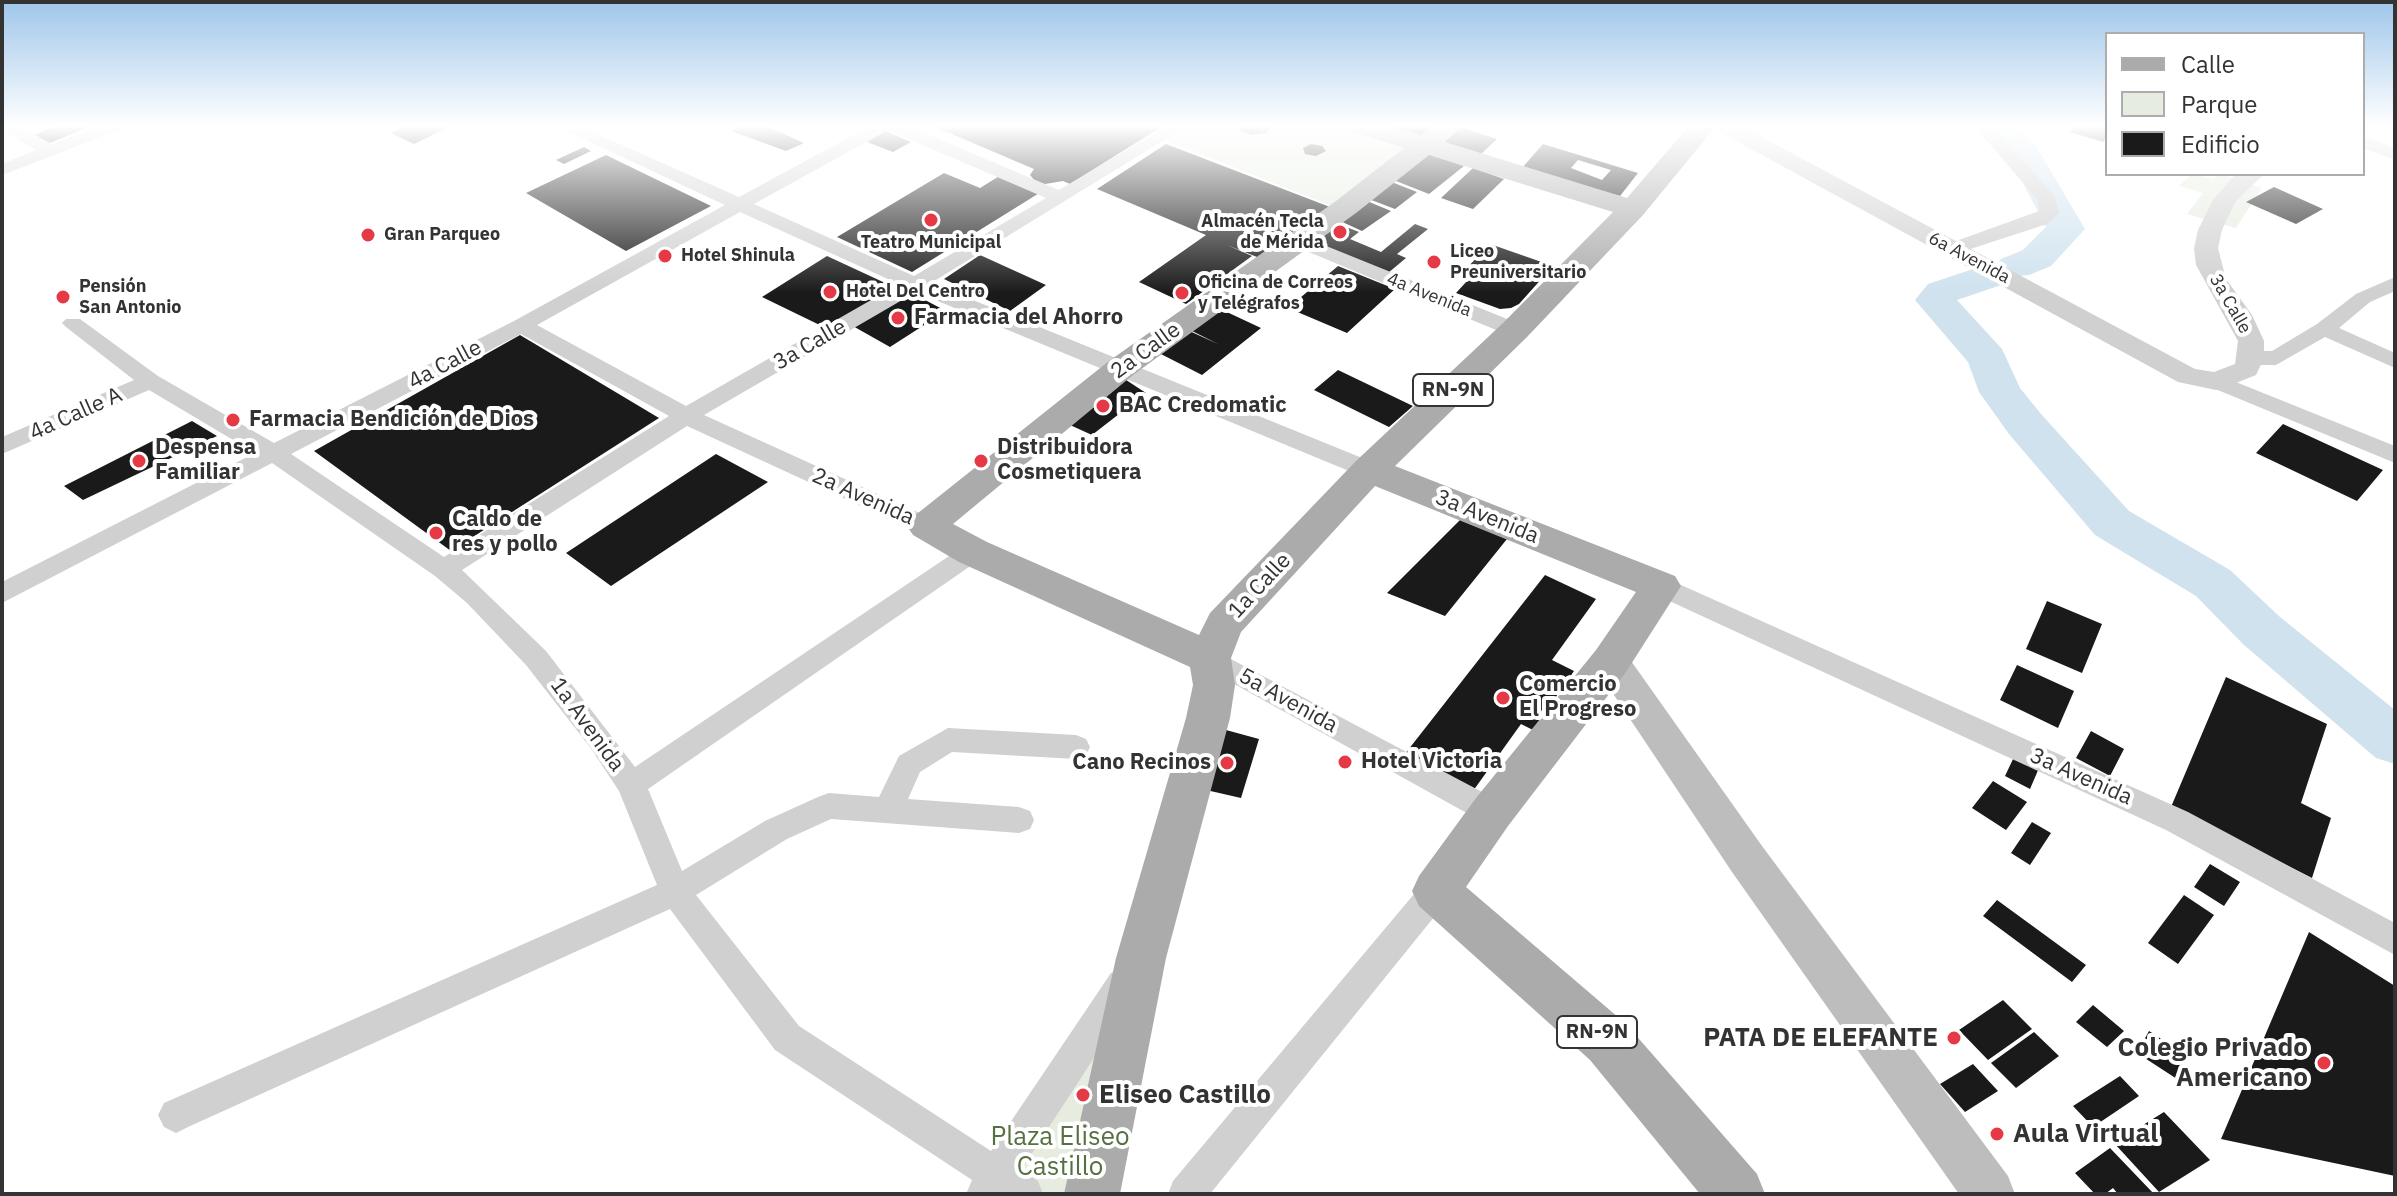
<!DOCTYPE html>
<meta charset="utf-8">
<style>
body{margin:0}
#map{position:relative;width:2397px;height:1196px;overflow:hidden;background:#fff;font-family:"IBM Plex Sans",sans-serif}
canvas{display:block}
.frame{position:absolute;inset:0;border:4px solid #333;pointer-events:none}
.legend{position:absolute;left:2105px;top:32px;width:260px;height:144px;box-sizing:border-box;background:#fff;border:2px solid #adadad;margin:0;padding:10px 14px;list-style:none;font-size:24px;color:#333}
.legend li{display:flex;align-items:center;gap:16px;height:40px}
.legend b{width:40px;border:2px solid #adadad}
</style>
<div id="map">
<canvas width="2397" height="1196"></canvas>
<div class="frame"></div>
<ul class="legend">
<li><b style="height:10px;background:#ababab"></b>Calle</li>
<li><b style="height:22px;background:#e6ecdf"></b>Parque</li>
<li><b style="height:22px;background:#1a1a1a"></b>Edificio</li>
</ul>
</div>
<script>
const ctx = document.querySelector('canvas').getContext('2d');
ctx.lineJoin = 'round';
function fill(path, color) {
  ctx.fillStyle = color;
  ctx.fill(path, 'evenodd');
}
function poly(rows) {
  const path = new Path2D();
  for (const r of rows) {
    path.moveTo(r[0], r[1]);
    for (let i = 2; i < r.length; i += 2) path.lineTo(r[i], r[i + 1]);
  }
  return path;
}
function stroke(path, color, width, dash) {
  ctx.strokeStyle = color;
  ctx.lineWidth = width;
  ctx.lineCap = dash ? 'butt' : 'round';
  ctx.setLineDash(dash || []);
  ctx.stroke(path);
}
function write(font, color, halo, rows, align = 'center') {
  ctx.font = font + ' "IBM Plex Sans",sans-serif';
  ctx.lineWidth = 8;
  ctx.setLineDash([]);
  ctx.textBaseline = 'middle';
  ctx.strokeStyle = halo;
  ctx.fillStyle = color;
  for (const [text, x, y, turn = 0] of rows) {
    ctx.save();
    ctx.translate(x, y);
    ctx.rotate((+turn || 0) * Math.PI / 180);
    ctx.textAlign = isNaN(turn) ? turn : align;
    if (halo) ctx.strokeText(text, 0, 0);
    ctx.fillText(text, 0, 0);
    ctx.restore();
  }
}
fill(poly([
 [1181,126,1353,126,1411,144,1332,206,1160,138],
 [2192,174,2213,179,2220,174,2262,188,2236,228,2187,214,2203,193,2179,186],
 [1138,965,1090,1194,1027,1194,998,1175]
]), '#e6ecdf');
fill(poly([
 [1976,126,2013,126,2036,146,2085,229,2051,266,2029,275,2009,277,2004,284,1957,300,2002,349,2020,388,2041,414,2129,511,2230,570,2280,617,2395,710,2395,764,2376,758,2244,645,2196,596,2095,535,2009,434,1979,392,1968,362,1915,300,1928,284,1976,268,1996,266,2001,259,2023,250,2046,227,2010,158,1976,126]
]), '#cfe2ee');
fill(poly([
 [56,126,91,126,45,145,29,137],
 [406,126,451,126,414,144,391,133],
 [742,126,766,126,804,143,786,151,731,131],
 [933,126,1163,126,1070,184,1063,181,1045,184,1035,181,1030,175,1034,169],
 [1240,126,1270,126,1271,128,1266,133,1252,135,1240,131],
 [1379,126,1444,126,1424,141],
 [1457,126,1497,139,1480,155,1439,141],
 [2075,126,2107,126,2107,137,2103,142,2070,132],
 [885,131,911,142,893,152,867,142],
 [1166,144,1330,207,1262,259,1227,245,1252,256,1186,304,1139,282,1206,235,1097,189],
 [1311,144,1322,146,1326,151,1316,156,1305,154,1303,148],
 [1543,144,1638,173,1620,196,1522,168],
 [1578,160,1611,170,1602,180,1571,168],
 [584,147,591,151,564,164,556,160],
 [1423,152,1464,166,1429,194,1391,179],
 [606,155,711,206,626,251,526,193],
 [1473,168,1504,179,1473,209,1441,198],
 [944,173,980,188,1001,175,1041,192,912,272,837,237],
 [1389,181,1417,192,1395,209,1366,198],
 [2274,187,2323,209,2296,224,2246,202],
 [1367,201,1391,211,1362,231,1338,220],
 [1336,223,1359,232,1350,239,1381,252,1415,224,1428,229,1397,254,1406,258,1388,273,1312,241],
 [1490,244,1553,266,1519,304,1511,308,1500,309,1456,293,1467,281,1458,277],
 [980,255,1046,285,1010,311,944,279],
 [827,256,896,288,832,331,762,297],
 [1338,266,1395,289,1347,333,1288,308],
 [906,290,946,311,890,347,851,325],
 [1214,306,1261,328,1202,375,1155,351,1185,329,1218,344,1186,328],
 [520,335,659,418,451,551,314,451],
 [1338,370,1413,406,1389,427,1314,390],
 [1120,376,1146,393,1092,435,1059,420],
 [192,421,217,436,83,500,64,486],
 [2283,424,2383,470,2357,501,2256,453],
 [716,454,768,482,611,586,566,553],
 [1462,518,1507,539,1445,616,1387,593],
 [1545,575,1596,599,1552,660,1574,671,1533,730,1521,724,1468,798,1401,759],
 [2047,601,2102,624,2082,673,2026,649],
 [2017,665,2074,691,2058,728,2000,700],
 [2226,677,2327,724,2301,803,2331,818,2312,878,2171,807],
 [1215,727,1259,739,1241,798,1193,787],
 [2091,731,2124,749,2110,776,2076,758],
 [2014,757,2039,768,2030,789,2005,776],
 [1993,781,2027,802,2006,830,1972,808],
 [2032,822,2051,833,2030,865,2011,853],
 [2210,864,2240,882,2224,906,2194,887],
 [2184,895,2214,915,2178,964,2148,943],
 [1997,900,2086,965,2072,982,1983,916],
 [2309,932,2395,986,2395,1176,2221,1139],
 [2003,1000,2032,1029,1988,1060,1959,1030],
 [2093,1005,2124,1031,2107,1047,2076,1022],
 [2149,1031,2188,1056,2177,1079,2137,1053],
 [2034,1032,2059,1056,2016,1088,1991,1063],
 [1973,1064,1998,1091,1965,1112,1940,1084],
 [2120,1076,2139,1096,2093,1127,2073,1106],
 [2164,1112,2210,1160,2159,1192,2114,1143],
 [2110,1148,2154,1194,2118,1194,2113,1188,2105,1194,2095,1194,2075,1173]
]), '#1a1a1a');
fill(poly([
 [2,126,19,126,52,144,98,126,122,126,119,130,2,175,2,164,36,150,2,130,2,126],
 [556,126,579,126,739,197,870,126,908,126,1059,190,1167,126,1187,126,931,283,1377,464,1381,470,1377,476,1361,476,916,292,704,415,935,520,938,526,935,532,926,535,917,532,687,426,462,570,546,651,635,767,964,546,973,543,982,546,986,552,982,558,648,789,682,871,765,821,818,797,829,793,879,797,899,756,948,728,1076,735,1086,739,1090,747,1086,755,1076,759,952,752,920,772,908,799,1019,807,1030,811,1034,820,1030,829,1019,833,831,819,787,839,696,895,799,1026,991,1151,1111,973,1123,968,1135,973,1139,984,1135,995,1021,1170,1038,1181,1043,1194,966,1194,972,1180,775,1050,670,909,188,1127,176,1133,164,1127,158,1115,164,1103,657,885,619,791,590,747,526,665,467,603,435,576,272,463,2,603,2,582,255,453,149,390,2,454,2,437,134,380,66,327,62,323,66,319,80,319,158,376,274,443,514,321,725,205,556,126],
 [888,130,1046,198,914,276,754,204,888,130],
 [740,212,899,284,686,406,537,325,740,212],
 [521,334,669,416,444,557,291,454,521,334],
 [1974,126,1992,126,2054,195,2059,213,2047,224,1952,255,1945,253,1942,249,1945,245,2039,211,2038,200,1974,126],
 [2363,136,2395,148,2395,160,2363,148,2363,136],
 [1299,235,1522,325,1526,330,1515,336,1508,335,1292,245,1289,241,1292,237,1299,235],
 [2395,277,2395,291,2370,302,2339,328,2395,353,2395,368,2325,337,2276,365,2251,365,2240,358,2251,351,2272,351,2317,324,2356,294,2395,277],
 [2216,374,2395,446,2395,463,2208,386,2205,381,2208,376,2216,374],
 [1661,576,2188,812,2395,923,2395,955,2166,830,1652,593,1648,586,1652,579,1661,576],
 [1210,648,1503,803,1507,812,1503,821,1492,825,1481,821,1200,665,1196,658,1200,651,1210,648],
 [1436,877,1447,881,1452,891,1447,901,1210,1194,1168,1194,1173,1181,1425,881,1436,877]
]), '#d0d0d0');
fill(poly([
 [1715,126,1741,126,2195,369,2214,372,2235,364,2238,341,2196,265,2194,248,2198,230,2213,200,2234,176,2264,174,2235,202,2222,230,2218,248,2226,279,2252,315,2264,341,2264,358,2256,375,2226,387,2216,390,2178,382,1718,131,1715,126]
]), '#d0d0d0');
fill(poly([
 [1611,646,1624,651,1762,846,2008,1176,2015,1194,1959,1194,1732,872,1598,671,1592,661,1598,651,1611,646]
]), '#bdbdbd');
fill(poly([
 [1350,126,1390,126,1421,135,1433,126,1462,126,1445,142,1627,198,1689,126,1716,126,1643,215,1527,337,1395,466,1675,576,1681,586,1626,672,1508,826,1466,887,1626,1024,1757,1174,1765,1194,1700,1194,1590,1060,1419,906,1412,891,1419,876,1476,798,1596,650,1636,592,1375,486,1241,632,1231,658,1235,685,1230,718,1166,958,1120,1194,1064,1194,1116,958,1186,718,1193,685,1190,667,959,562,913,535,907,526,913,517,1109,361,1336,201,1404,148,1353,132,1350,126],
 [1429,155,1613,212,1503,323,1356,461,1210,613,1199,635,987,542,953,524,1133,375,1356,213,1429,155]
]), '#ababab');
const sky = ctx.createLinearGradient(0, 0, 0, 293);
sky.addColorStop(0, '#9ec6ea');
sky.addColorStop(0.43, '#fff');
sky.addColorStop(1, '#ffffff00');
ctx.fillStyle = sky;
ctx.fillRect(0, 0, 2397, 293);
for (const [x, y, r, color] of [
 [931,220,8,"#e63946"],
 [1340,232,8,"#e63946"],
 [368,235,8,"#e63946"],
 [665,256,8,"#e63946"],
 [1434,262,8,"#e63946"],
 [830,292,8,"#e63946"],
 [1182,293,8,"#e63946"],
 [63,297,8,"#e63946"],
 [898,318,8,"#e63946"],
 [1103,406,8,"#e63946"],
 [233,420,8,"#e63946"],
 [139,461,8,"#e63946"],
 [981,461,8,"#e63946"],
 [436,533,8,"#e63946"],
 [1503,698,8,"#e63946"],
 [1345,762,8,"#e63946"],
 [1227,763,8,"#e63946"],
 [1954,1038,8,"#e63946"],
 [2324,1063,8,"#e63946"],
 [1083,1095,8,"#e63946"],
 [1997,1134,8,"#e63946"]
]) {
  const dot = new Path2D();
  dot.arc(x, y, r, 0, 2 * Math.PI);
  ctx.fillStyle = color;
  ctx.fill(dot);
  stroke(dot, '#fff', 3);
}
write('bold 18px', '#333', '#fff', [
 ["Almacén Tecla",1324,222,"right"],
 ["de Mérida",1324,243,"right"],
 ["Gran Parqueo",384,235],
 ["Teatro Municipal",931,243,"center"],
 ["Liceo",1450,252],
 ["Preuniversitario",1450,273],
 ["Hotel Shinula",681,256],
 ["Oficina de Correos",1198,283],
 ["y Telégrafos",1198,304],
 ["Pensión",79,287],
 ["San Antonio",79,308],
 ["Hotel Del Centro",846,292]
], 'left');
write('18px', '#333', '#fff', [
 ["6a Avenida",1969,258,28],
 ["4a Avenida",1429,295,22],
 ["3a Calle",2230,304,60]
]);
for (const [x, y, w] of [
 [1453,390,80],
 [1597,1032,80]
]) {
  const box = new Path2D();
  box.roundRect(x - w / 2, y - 16, w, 32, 6);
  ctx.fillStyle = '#fff';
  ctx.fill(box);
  stroke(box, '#333', 2);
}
write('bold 20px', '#333', null, [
 ["RN-9N",1453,390],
 ["RN-9N",1597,1032]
]);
write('bold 22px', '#333', '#fff', [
 ["Farmacia del Ahorro",914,318],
 ["BAC Credomatic",1119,406],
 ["Farmacia Bendición de Dios",249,420],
 ["Despensa",155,448],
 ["Familiar",155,473],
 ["Distribuidora",997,448],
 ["Cosmetiquera",997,473],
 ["Caldo de",452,520],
 ["res y pollo",452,545],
 ["Comercio",1519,685],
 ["El Progreso",1519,710],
 ["Hotel Victoria",1361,762],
 ["Cano Recinos",1211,763,"right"]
], 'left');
write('22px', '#333', '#fff', [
 ["3a Calle",810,345,-30],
 ["2a Calle",1146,351,-36],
 ["4a Calle",445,365,-28],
 ["4a Calle A",76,414,-24],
 ["2a Avenida",863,497,24],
 ["3a Avenida",1487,517,22],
 ["1a Calle",1260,586,-47],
 ["5a Avenida",1288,701,29],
 ["1a Avenida",587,725,54],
 ["3a Avenida",2081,777,24]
]);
write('bold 26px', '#333', '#fff', [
 ["PATA DE ELEFANTE",1938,1038],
 ["Colegio Privado",2308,1048],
 ["Americano",2308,1078],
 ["Eliseo Castillo",1099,1095,"left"],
 ["Aula Virtual",2013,1134,"left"]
], 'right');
write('26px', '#56703f', '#fff', [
 ["Plaza Eliseo",1060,1137],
 ["Castillo",1060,1167]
]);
</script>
